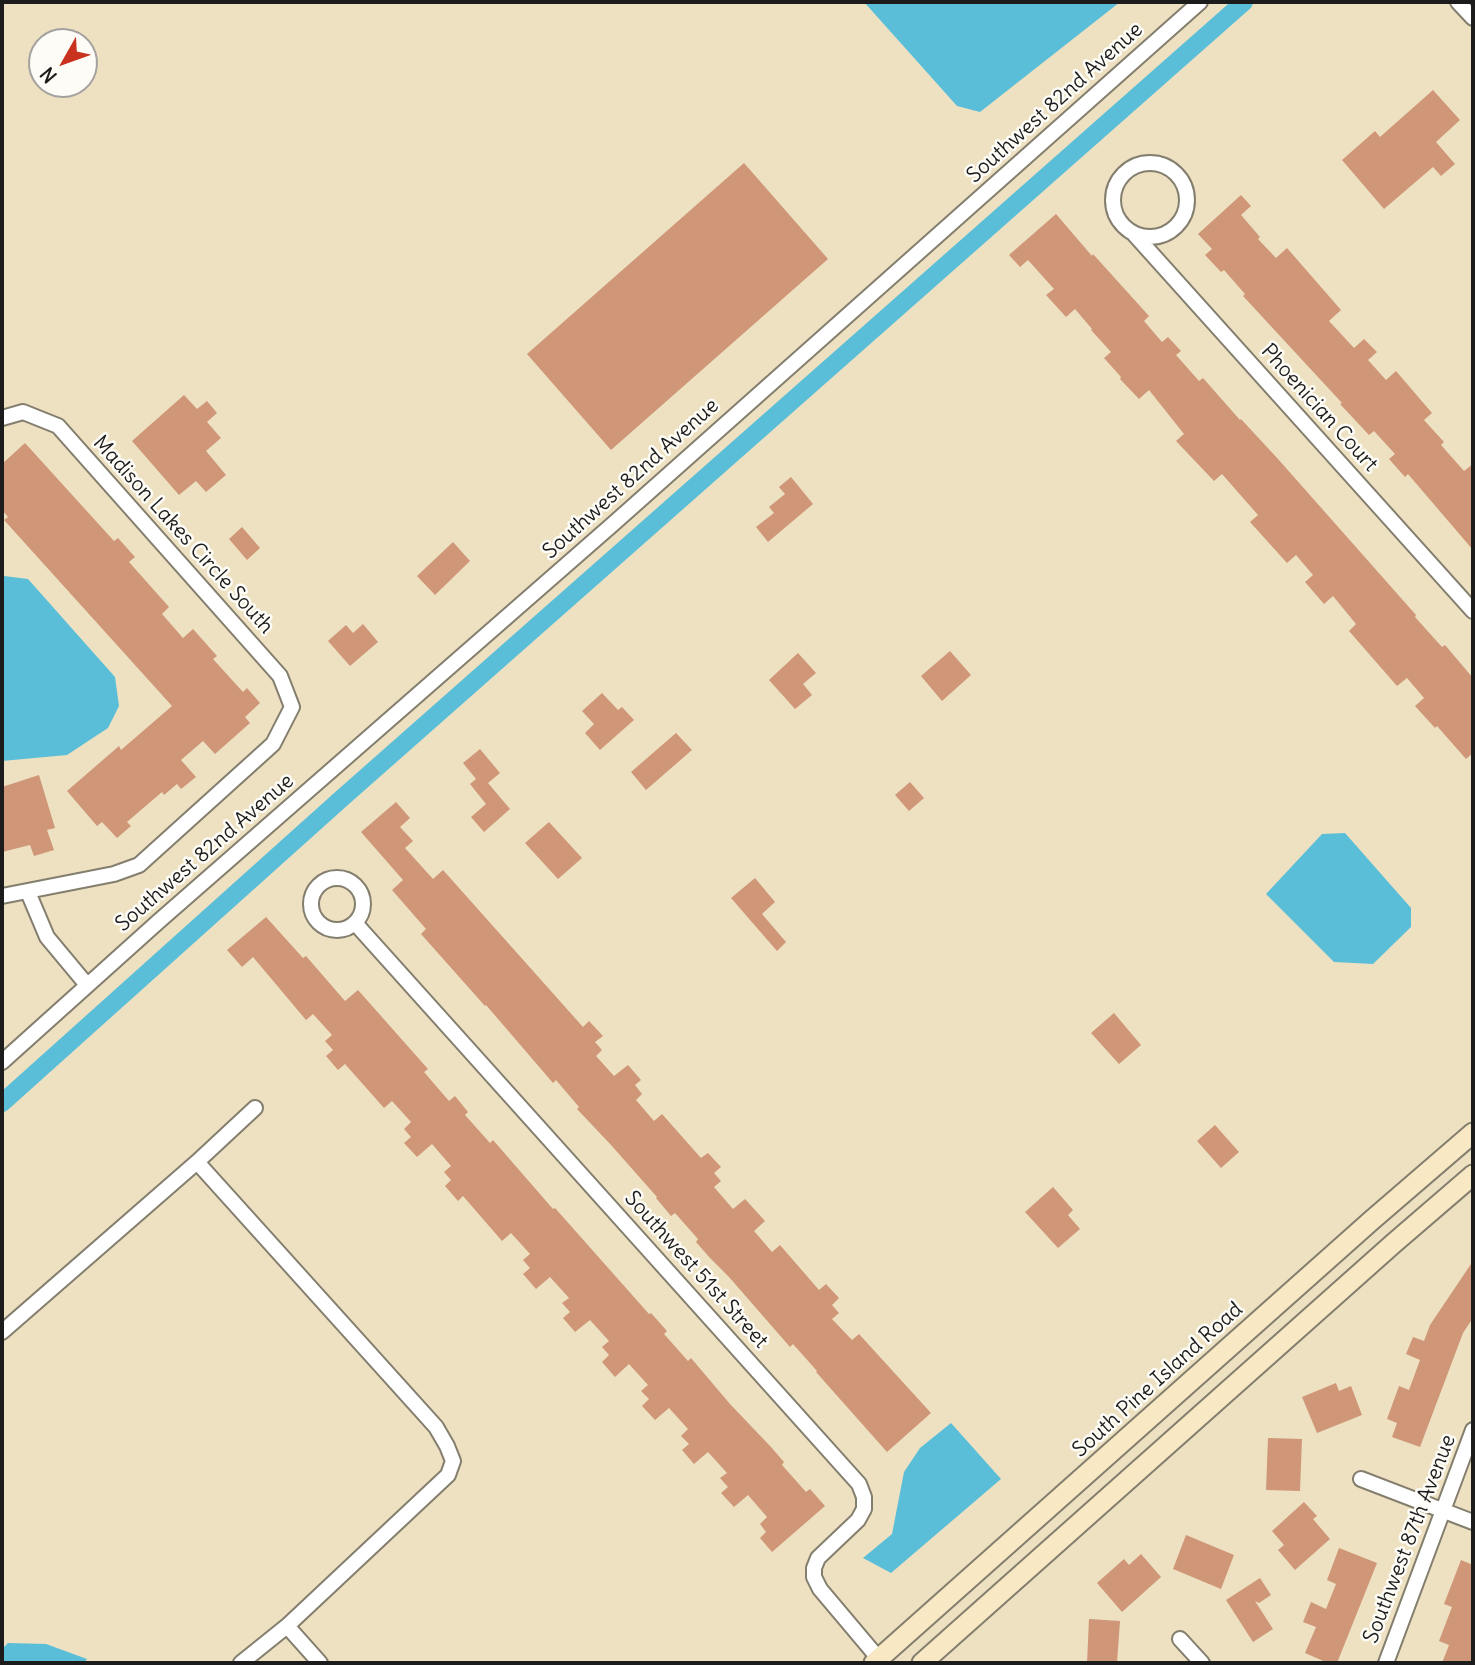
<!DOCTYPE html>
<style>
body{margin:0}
#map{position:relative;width:1475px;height:1665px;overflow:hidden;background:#ede1c1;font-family:Delius,sans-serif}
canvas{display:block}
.frame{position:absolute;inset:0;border:4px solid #1c1c1c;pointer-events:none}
.north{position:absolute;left:28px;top:28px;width:70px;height:70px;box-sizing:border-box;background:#fdfcf7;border:2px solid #a3a29f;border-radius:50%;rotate:230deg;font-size:19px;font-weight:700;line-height:28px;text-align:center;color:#1c1c1c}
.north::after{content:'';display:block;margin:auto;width:24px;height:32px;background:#c8321e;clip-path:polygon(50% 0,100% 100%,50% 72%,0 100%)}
</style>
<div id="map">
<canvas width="1475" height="1665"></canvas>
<div class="frame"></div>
<div class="north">N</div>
</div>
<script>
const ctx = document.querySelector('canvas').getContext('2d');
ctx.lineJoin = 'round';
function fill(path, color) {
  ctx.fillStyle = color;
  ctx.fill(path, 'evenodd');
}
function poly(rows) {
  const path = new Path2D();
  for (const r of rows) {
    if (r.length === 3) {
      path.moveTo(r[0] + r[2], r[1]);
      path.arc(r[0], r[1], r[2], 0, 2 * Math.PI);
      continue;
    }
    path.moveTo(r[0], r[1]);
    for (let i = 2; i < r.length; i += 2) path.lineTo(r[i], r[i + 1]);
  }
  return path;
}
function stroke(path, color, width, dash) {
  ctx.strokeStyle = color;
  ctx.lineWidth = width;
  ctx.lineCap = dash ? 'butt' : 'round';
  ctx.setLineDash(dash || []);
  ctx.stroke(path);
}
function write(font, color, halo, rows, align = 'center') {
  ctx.font = font + ' Delius,sans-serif';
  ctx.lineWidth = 5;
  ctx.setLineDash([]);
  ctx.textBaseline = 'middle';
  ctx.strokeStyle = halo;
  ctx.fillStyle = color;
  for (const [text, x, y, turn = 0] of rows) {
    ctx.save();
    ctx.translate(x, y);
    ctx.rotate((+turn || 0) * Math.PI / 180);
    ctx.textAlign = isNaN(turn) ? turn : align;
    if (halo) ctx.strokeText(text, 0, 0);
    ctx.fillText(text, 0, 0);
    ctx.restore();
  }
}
fill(poly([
 [864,2,1120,2,980,112,957,106],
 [4,576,28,579,115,677,119,706,108,728,67,755,2,761,2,579],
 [1345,833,1411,908,1411,927,1373,964,1334,962,1266,894,1322,834],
 [951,1423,1001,1479,891,1573,863,1558,892,1534,904,1472,920,1448],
 [8,1643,46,1644,87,1659,84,1663,2,1663,2,1649]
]), '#5bbed9');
stroke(poly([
 [2,1103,341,799,1244,2]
]), '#5bbed9', 18);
fill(poly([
 [1433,90,1460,120,1436,142,1455,164,1441,176,1433,167,1384,209,1342,160,1375,131,1380,137],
 [744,163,828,259,611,450,527,354],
 [1241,195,1251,206,1241,215,1260,237,1258,239,1276,258,1287,248,1341,310,1329,321,1354,348,1364,339,1377,352,1368,360,1386,380,1396,371,1432,413,1424,420,1444,442,1441,445,1464,471,1473,464,1473,550,1408,474,1405,477,1389,459,1395,454,1374,431,1369,435,1340,404,1342,403,1243,296,1245,294,1224,270,1221,272,1205,255,1212,249,1198,234],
 [1056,214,1092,256,1093,254,1149,316,1144,321,1162,342,1168,337,1181,351,1176,355,1199,381,1203,378,1240,420,1241,419,1278,459,1416,615,1415,617,1442,647,1445,645,1473,678,1473,753,1466,759,1437,726,1435,728,1415,706,1424,698,1407,678,1397,686,1349,631,1356,624,1333,596,1324,604,1305,582,1313,575,1296,555,1287,563,1250,522,1258,515,1222,474,1214,481,1176,441,1184,434,1149,390,1139,399,1120,379,1121,377,1104,358,1111,352,1091,330,1092,329,1075,309,1066,317,1046,295,1054,289,1028,260,1020,267,1009,255],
 [184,395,197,409,207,401,217,413,207,422,221,438,206,451,226,475,206,492,196,481,179,495,132,441],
 [25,443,114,541,118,538,135,557,129,562,169,607,162,614,183,638,193,629,217,656,213,659,243,692,247,688,260,703,245,717,250,723,215,754,203,741,181,760,196,777,181,789,177,784,164,795,162,792,127,822,131,826,117,838,102,822,97,826,67,791,119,746,121,750,172,706,4,520,8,517,2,510,2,464],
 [791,477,813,504,768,542,756,527,774,513,769,507,785,494,779,487],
 [242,527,260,548,247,560,229,539],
 [453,542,470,561,435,595,417,576],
 [363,624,378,642,350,666,328,641,346,625,353,633],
 [950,651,971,675,942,701,921,676],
 [798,653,816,673,803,684,812,695,795,709,769,680],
 [602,693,618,710,622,707,634,720,600,750,585,733,594,724,582,711],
 [676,733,692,750,646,790,631,772],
 [480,749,500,773,488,783,510,809,484,832,471,817,486,804,470,784,476,779,463,763],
 [39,775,55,828,47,830,54,850,34,856,30,845,2,852,2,787],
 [910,782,924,798,909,811,895,795],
 [396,802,410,818,400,827,413,841,405,848,433,879,443,870,583,1027,589,1021,603,1036,595,1042,602,1050,596,1056,614,1076,628,1065,641,1080,635,1085,642,1094,636,1100,654,1121,662,1114,701,1158,708,1153,721,1167,714,1173,721,1181,714,1187,733,1209,745,1199,765,1221,754,1231,772,1252,780,1245,819,1290,826,1284,839,1298,832,1305,839,1313,832,1319,852,1340,859,1334,931,1413,887,1452,816,1372,817,1371,793,1344,790,1347,729,1277,710,1258,696,1242,698,1239,675,1213,671,1216,656,1198,657,1197,611,1145,577,1109,579,1107,556,1080,553,1083,486,1005,485,1006,421,934,426,929,392,890,403,880,361,832],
 [549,822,582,858,558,879,525,843],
 [755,878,775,902,762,914,786,942,777,951,731,898],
 [266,917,303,958,306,956,345,1001,358,990,428,1069,424,1072,449,1101,455,1096,468,1112,465,1115,490,1143,493,1140,553,1209,555,1208,649,1314,651,1313,667,1331,664,1334,688,1361,691,1358,730,1404,771,1447,784,1462,782,1465,806,1492,810,1489,825,1506,772,1552,760,1538,766,1532,760,1524,767,1517,748,1495,734,1507,721,1493,728,1487,720,1478,727,1473,708,1452,694,1464,682,1450,689,1444,681,1436,688,1429,669,1408,655,1420,642,1406,649,1399,641,1391,648,1385,629,1364,615,1377,602,1362,609,1355,602,1347,609,1341,590,1320,575,1332,563,1318,570,1312,562,1303,569,1298,550,1277,536,1289,523,1274,530,1268,523,1260,530,1254,511,1233,502,1241,463,1196,458,1201,445,1186,451,1180,444,1172,451,1166,432,1144,417,1157,404,1143,411,1137,404,1129,411,1122,392,1101,384,1108,345,1064,338,1070,326,1056,333,1050,325,1041,332,1035,313,1014,306,1020,253,957,242,967,227,950],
 [1114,1013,1141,1045,1119,1064,1091,1033],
 [1215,1125,1239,1152,1221,1168,1197,1141],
 [1053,1187,1073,1210,1068,1215,1080,1229,1058,1248,1025,1212],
 [1473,1261,1473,1318,1463,1333,1420,1447,1392,1437,1397,1423,1387,1419,1399,1386,1409,1390,1420,1360,1406,1354,1413,1337,1424,1341,1430,1325],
 [1336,1383,1339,1391,1351,1386,1362,1415,1317,1433,1302,1397],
 [1268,1438,1302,1439,1300,1491,1266,1490],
 [1304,1502,1317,1516,1313,1519,1330,1539,1295,1570,1278,1550,1284,1545,1272,1531],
 [1186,1535,1234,1555,1221,1589,1173,1569],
 [1339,1548,1377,1563,1337,1663,1328,1663,1305,1653,1316,1627,1303,1622,1311,1602,1326,1609,1336,1584,1327,1580],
 [1141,1554,1161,1577,1122,1612,1097,1583,1124,1559,1129,1565],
 [1461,1560,1473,1565,1473,1663,1442,1663,1449,1645,1439,1641,1452,1607,1444,1604],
 [1260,1578,1271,1595,1259,1603,1255,1601,1273,1629,1253,1642,1226,1600],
 [1089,1619,1120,1621,1117,1663,1087,1663]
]), '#cf9678');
const minor = poly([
 [1458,2,1473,18],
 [1150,200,37],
 [1134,234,1473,611],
 [2,418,23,412,58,426,280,676,292,707,273,744,139,865,114,874,2,896],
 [337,904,26],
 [28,892,47,937,87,985],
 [355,923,859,1484,864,1497,864,1509,858,1520,818,1558,814,1568,814,1577,820,1589,879,1659],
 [2,1062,159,921,613,524,1200,2],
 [197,1162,436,1427,447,1446,453,1461,448,1475,287,1626,241,1663],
 [2,1332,197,1162,255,1108],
 [1361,1479,1473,1522],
 [287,1626,320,1663],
 [1180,1639,1202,1663],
 [1386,1663,1473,1430]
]);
const secondary = poly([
 [874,1663,1372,1220,1473,1133],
 [922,1663,1394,1243,1473,1175]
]);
stroke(minor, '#847e6e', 18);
stroke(secondary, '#847e6e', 23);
stroke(minor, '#fff', 14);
stroke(secondary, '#f8e8c3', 19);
write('21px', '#1c1c1c', '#fdfcf7', [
 ["Southwest 82nd Avenue",1055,103,-42],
 ["Phoenician Court",1319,408,48],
 ["Southwest 82nd Avenue",631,479,-42],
 ["Madison Lakes Circle South",183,535,48],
 ["Southwest 82nd Avenue",205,853,-41],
 ["Southwest 51st Street",696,1270,48],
 ["South Pine Island Road",1158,1380,-42],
 ["Southwest 87th Avenue",1410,1539,-69]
]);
</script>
